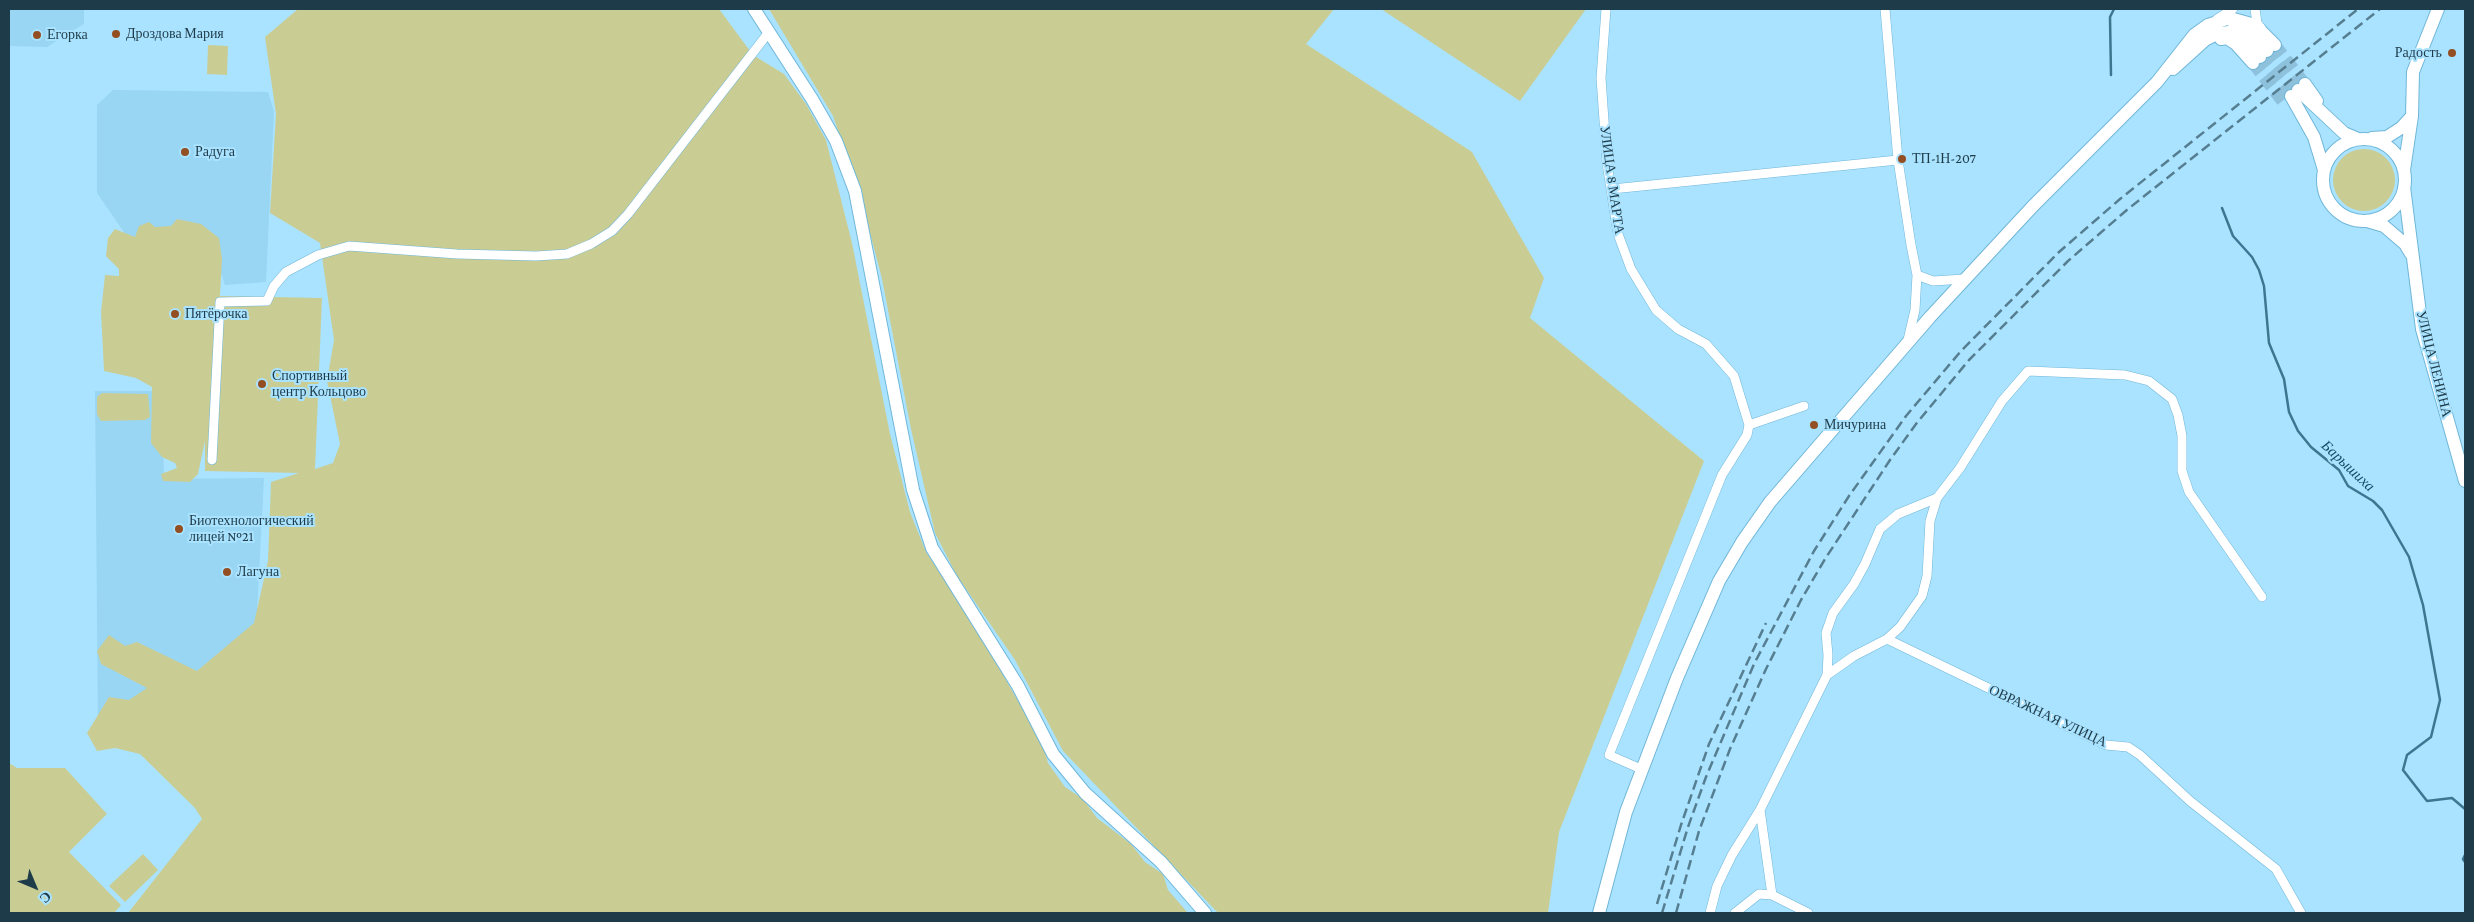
<!DOCTYPE html>
<meta charset="utf-8">
<style>
body{margin:0}
#map{position:relative;width:2474px;height:922px;overflow:hidden;background:#aae3ff;font-family:"Crimson Pro",serif}
canvas{display:block}
.frame{position:absolute;inset:0;border:10px solid #1e3b49;pointer-events:none}
.north{position:absolute;left:10px;top:862px;width:50px;height:50px;-webkit-text-stroke:4px #aae3ff;paint-order:stroke;rotate:135deg;font-size:14px;font-weight:700;line-height:20px;text-align:center;color:#1e3b49}
.north::after{content:'';display:block;margin:auto;width:18px;height:22px;background:#1e3b49;clip-path:polygon(50% 0,100% 100%,50% 72%,0 100%)}
</style>
<div id="map">
<canvas width="2474" height="922"></canvas>
<div class="frame"></div>
<div class="north">С</div>
</div>
<script>
const ctx = document.querySelector('canvas').getContext('2d');
ctx.lineJoin = 'round';
function fill(path, color) {
  ctx.fillStyle = color;
  ctx.fill(path, 'evenodd');
}
function poly(rows) {
  const path = new Path2D();
  for (const r of rows) {
    if (r.length === 3) {
      path.moveTo(r[0] + r[2], r[1]);
      path.arc(r[0], r[1], r[2], 0, 2 * Math.PI);
      continue;
    }
    path.moveTo(r[0], r[1]);
    for (let i = 2; i < r.length; i += 2) path.lineTo(r[i], r[i + 1]);
  }
  return path;
}
function stroke(path, color, width, dash) {
  ctx.strokeStyle = color;
  ctx.lineWidth = width;
  ctx.lineCap = dash ? 'butt' : 'round';
  ctx.setLineDash(dash || []);
  ctx.stroke(path);
}
function write(font, color, halo, rows, align = 'center') {
  ctx.font = font + ' "Crimson Pro",serif';
  ctx.lineWidth = 4;
  ctx.setLineDash([]);
  ctx.textBaseline = 'middle';
  ctx.strokeStyle = halo;
  ctx.fillStyle = color;
  for (const [text, x, y, turn = 0] of rows) {
    ctx.save();
    ctx.translate(x, y);
    ctx.rotate((+turn || 0) * Math.PI / 180);
    ctx.textAlign = isNaN(turn) ? turn : align;
    if (halo) ctx.strokeText(text, 0, 0);
    ctx.fillText(text, 0, 0);
    ctx.restore();
  }
}
fill(poly([
 [9,9,84,9,84,24,47,47,9,46],
 [113,90,268,92,274,111,266,282,225,285,211,244,132,244,97,193,97,105],
 [95,391,162,391,164,479,264,478,251,728,98,729]
]), '#98d6f4');
fill(poly([
 [298,9,719,9,753,55,784,74,806,104,826,140,852,243,890,434,910,512,926,552,955,595,1002,673,1043,745,1048,763,1065,787,1083,799,1097,818,1131,844,1145,862,1163,874,1168,890,1188,913,128,913,202,819,195,808,140,754,115,748,97,751,87,733,109,697,129,700,147,688,101,664,97,651,109,635,125,646,137,642,197,671,254,623,268,561,271,482,299,473,205,471,205,441,198,474,190,482,163,481,161,474,177,468,175,463,162,457,151,443,152,387,136,378,104,371,101,312,105,275,119,276,119,269,106,256,108,238,115,229,135,237,139,226,149,222,155,227,171,226,177,219,201,224,219,238,222,259,220,296,322,298,315,469,333,463,340,444,327,381,334,340,320,243,270,213,276,114,265,37],
 [769,9,1334,9,1306,44,1472,152,1544,278,1530,318,1704,461,1559,832,1548,913,1218,913,1063,751,1015,660,957,576,935,533,911,429,882,279,860,194,833,116],
 [1381,9,1586,9,1520,101],
 [208,45,228,46,227,75,207,74],
 [2364,180,31],
 [102,393,148,394,150,417,145,420,101,421,97,414,97,397],
 [9,763,17,768,65,768,107,814,69,852,121,905,114,913,9,913],
 [143,854,158,870,125,902,109,886]
]), '#cacd93');
stroke(poly([
 [2111,75,2110,17,2114,9],
 [2222,208,2233,236,2252,257,2259,270,2264,286,2269,343,2284,379,2289,412,2298,431,2311,447,2339,470,2348,486,2373,501,2382,510,2409,557,2423,605,2440,700,2431,737,2407,755,2403,770,2427,801,2452,798,2465,809],
 [2465,855,2463,859,2465,862]
]), '#3e7690', 2.5);
stroke(poly([
 [2275,45,2305,84],
 [2267,51,2298,90],
 [2260,57,2291,96],
 [2253,63,2283,102]
]), '#8ec1db', 12, [12, 6]);
const minor = poly([
 [1606,9,1601,78,1607,163,1618,234,1631,269,1656,310,1678,329,1706,344,1734,376,1749,425,1804,406],
 [1885,9,1898,160,1911,245,1917,275,1915,310,1908,340],
 [2255,9,2257,23,2261,28],
 [2217,19,2233,9],
 [1612,189,1898,160],
 [1917,275,1933,281,1964,279],
 [212,460,220,302,267,301,274,286,286,272,318,255,349,246,457,254,536,256,567,254,591,244,612,231,628,214,769,32],
 [1887,639,2106,745,2128,747,2140,755,2190,801,2276,869,2301,913],
 [1827,675,1828,655,1826,633,1833,613,1854,584,1865,564,1880,529,1898,514,1937,498],
 [1641,769,1609,755,1722,475,1747,435,1749,425],
 [1760,810,1772,895],
 [1710,913,1717,886,1732,855,1760,810,1827,675,1854,656,1887,639,1900,627,1922,596,1927,576,1930,521,1937,498,1960,468,2002,401,2028,371,2125,375,2149,381,2172,399,2178,415,2182,436,2182,471,2189,492,2262,597],
 [1735,913,1759,894,1772,895,1808,913]
]);
const secondary = poly([
 [754,9,812,99,836,141,855,191,913,490,932,548,1018,686,1053,754,1085,793,1161,862,1205,913],
 [2234,27,2249,32,2259,40,2267,51],
 [2221,39,2227,38,2236,44,2253,63],
 [2173,69,2205,40,2217,34,2229,32,2241,37,2260,57],
 [2305,84,2317,101],
 [2298,90,2344,133,2358,139],
 [2291,96,2314,137,2324,170],
 [2372,138,2387,137,2401,128,2412,116],
 [2364,180,41],
 [2404,170,2412,116,2413,72,2438,9],
 [2404,187,2422,329,2465,481],
 [2367,221,2384,226,2405,244,2411,254],
 [1599,913,1626,812,1677,678,1719,581,1742,542,1770,502,1930,317,2033,206,2157,82,2194,35,2208,25,2230,18,2255,25,2275,45]
]);
stroke(minor, '#6fb6d8', 10);
stroke(secondary, '#6fb6d8', 14);
stroke(minor, '#fff', 9);
stroke(secondary, '#fff', 12);
stroke(poly([
 [1657,904,1681,825,1709,744,1766,623],
 [1662,913,1688,827,1706,777,1754,664,1814,551,1849,496,1906,416,1961,351,2059,252,2120,199,2358,9],
 [1676,913,1699,831,1730,749,1766,669,1801,600,1825,559,1890,460,1916,424,1969,360,2068,261,2128,209,2380,9]
]), '#567e91', 2.5, [10, 5]);
for (const [x, y, r, color] of [
 [116,34,5,"#934e22"],
 [37,35,5,"#934e22"],
 [2452,53,5,"#934e22"],
 [185,152,5,"#934e22"],
 [1902,159,5,"#934e22"],
 [175,314,5,"#934e22"],
 [262,384,5,"#934e22"],
 [1814,425,5,"#934e22"],
 [179,529,5,"#934e22"],
 [227,572,5,"#934e22"]
]) {
  const dot = new Path2D();
  dot.arc(x, y, r, 0, 2 * Math.PI);
  ctx.fillStyle = color;
  ctx.fill(dot);
  stroke(dot, '#aae3ff', 2);
}
write('14px', '#1e3b49', '#aae3ff', [
 ["Дроздова Мария",126,34],
 ["Егорка",47,35],
 ["Радость",2442,53,"right"],
 ["Радуга",195,152],
 ["ТП-1Н-207",1912,159],
 ["Пятёрочка",185,314],
 ["Спортивный",272,376],
 ["центр Кольцово",272,392],
 ["Мичурина",1824,425],
 ["Биотехнологический",189,521],
 ["лицей №21",189,537],
 ["Лагуна",237,572]
], 'left');
write('14px', '#1e3b49', '#aae3ff', [
 ["УЛИЦА 8 МАРТА",1612,180,82],
 ["УЛИЦА ЛЕНИНА",2434,364,76],
 ["ОВРАЖНАЯ УЛИЦА",2048,716,25]
]);
write('italic 15px', '#124a61', '#aae3ff', [
 ["Барышиха",2348,466,43]
]);
</script>
